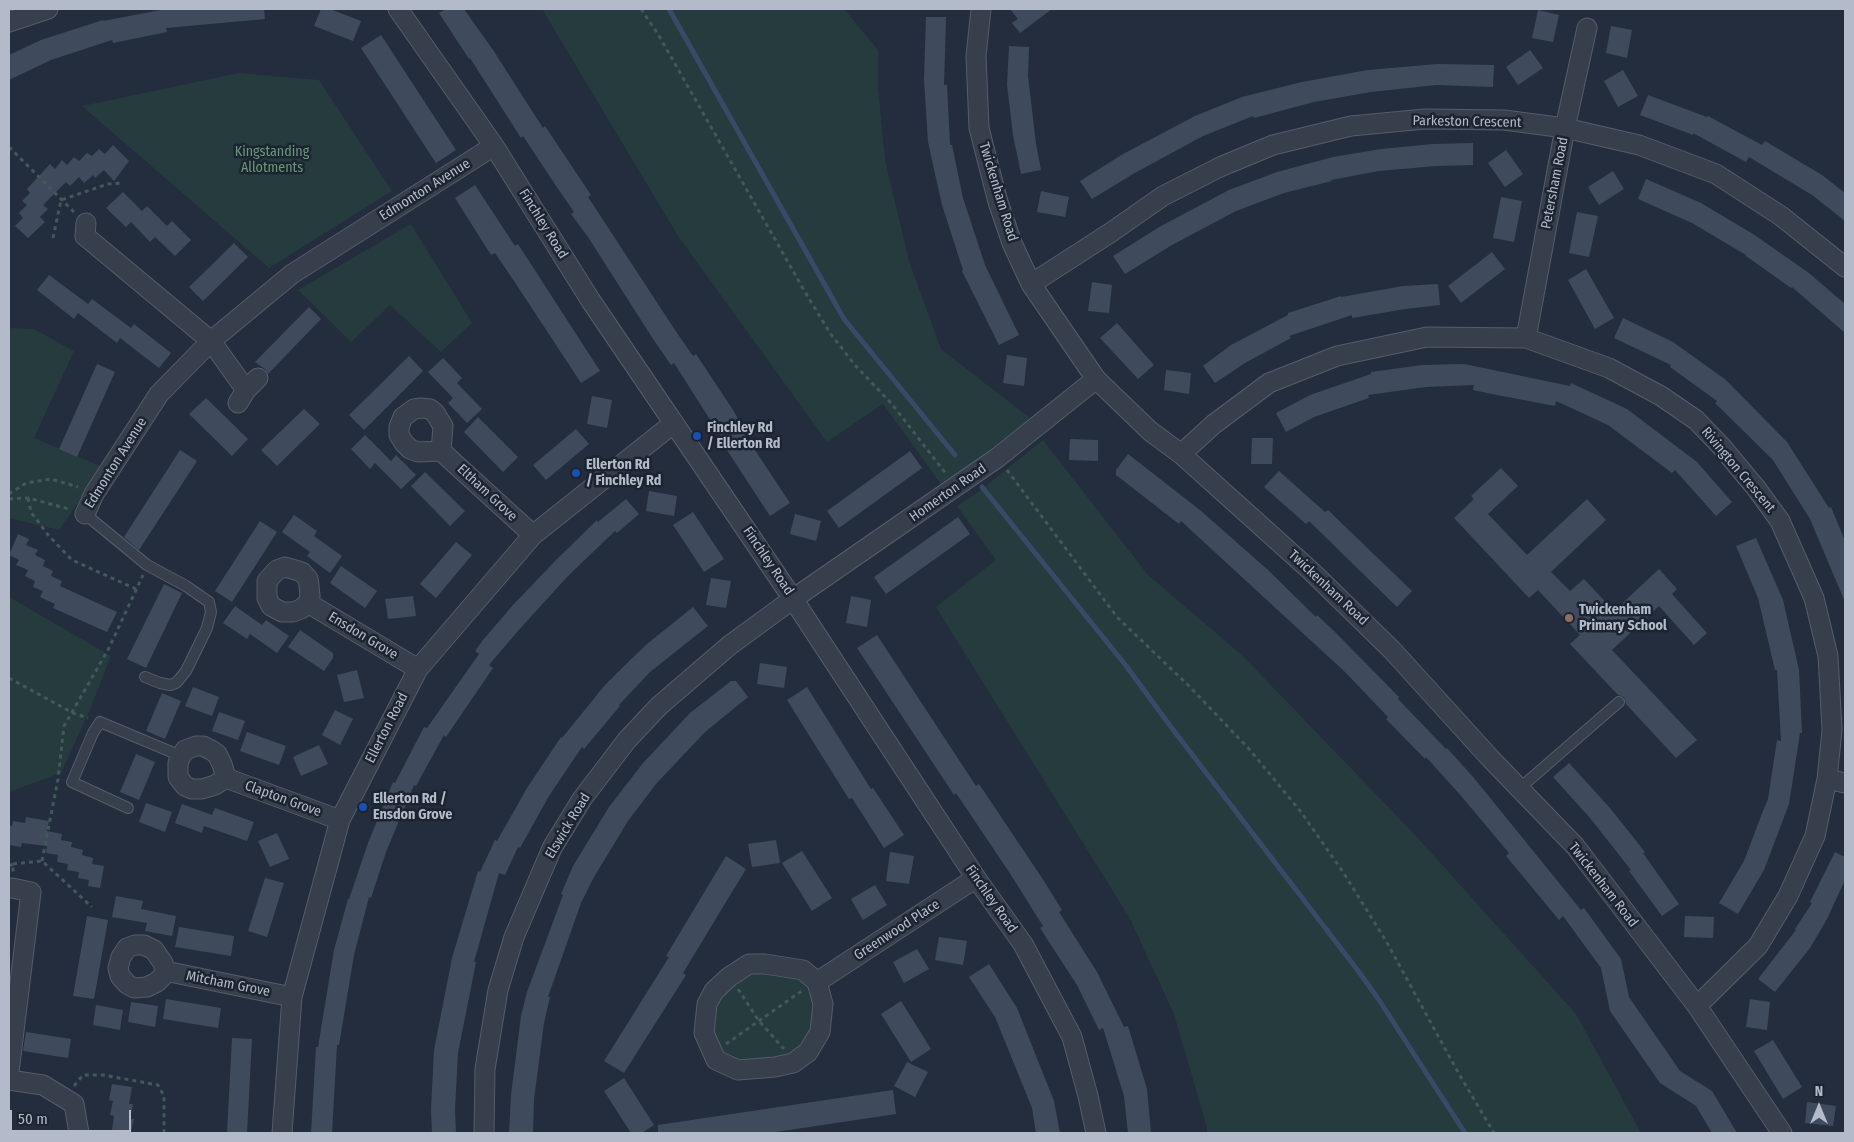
<!DOCTYPE html>
<style>
body{margin:0}
#map{position:relative;width:1854px;height:1142px;overflow:hidden;background:#232d3d;font-family:"Fira Sans Condensed",sans-serif}
canvas{display:block}
.frame{position:absolute;inset:0;border:10px solid #b3bac9;pointer-events:none}
.north{position:absolute;left:1794px;top:1082px;width:50px;height:50px;-webkit-text-stroke:4px #1c2432;paint-order:stroke;rotate:0deg;font-size:14px;font-weight:700;line-height:20px;text-align:center;color:#b3bac9}
.north::after{content:'';display:block;margin:auto;width:18px;height:22px;background:#b3bac9;clip-path:polygon(50% 0,100% 100%,50% 72%,0 100%)}
.scale{position:absolute;left:10px;top:1110px;width:121px;height:22px;box-sizing:border-box;border:2px solid #b3bac9;border-top:0;padding-left:6px;font-size:15px;line-height:18px;white-space:nowrap;color:#b3bac9;-webkit-text-stroke:4px #1c2432;paint-order:stroke}
</style>
<div id="map">
<canvas width="1854" height="1142"></canvas>
<div class="frame"></div>
<div class="north">N</div>
<div class="scale">50 m</div>
</div>
<script>
const ctx = document.querySelector('canvas').getContext('2d');
ctx.lineJoin = 'round';
function fill(path, color) {
  ctx.fillStyle = color;
  ctx.fill(path, 'evenodd');
}
function poly(rows) {
  const path = new Path2D();
  for (const r of rows) {
    path.moveTo(r[0], r[1]);
    for (let i = 2; i < r.length; i += 2) path.lineTo(r[i], r[i + 1]);
  }
  return path;
}
function stroke(path, color, width, dash) {
  ctx.strokeStyle = color;
  ctx.lineWidth = width;
  ctx.lineCap = dash ? 'butt' : 'round';
  ctx.setLineDash(dash || []);
  ctx.stroke(path);
}
function write(font, color, halo, rows, align = 'center') {
  ctx.font = font + ' "Fira Sans Condensed",sans-serif';
  ctx.lineWidth = 5;
  ctx.setLineDash([]);
  ctx.textBaseline = 'middle';
  ctx.strokeStyle = halo;
  ctx.fillStyle = color;
  for (const [text, x, y, turn = 0] of rows) {
    ctx.save();
    ctx.translate(x, y);
    ctx.rotate((+turn || 0) * Math.PI / 180);
    ctx.textAlign = isNaN(turn) ? turn : align;
    if (halo) ctx.strokeText(text, 0, 0);
    ctx.fillText(text, 0, 0);
    ctx.restore();
  }
}
fill(poly([
 [542,9,844,9,878,50,878,87,885,160,909,261,941,349,1030,418,943,487,883,404,827,442,678,236],
 [239,73,319,80,392,191,269,268,82,106],
 [411,224,472,323,441,352,390,305,351,342,298,290],
 [9,328,34,329,74,351,34,438,103,467,59,530,9,518],
 [1043,440,1148,575,1242,655,1418,838,1576,1014,1641,1133,1207,1133,1207,1128,1174,1014,1129,917,936,607,996,560,957,506,977,493],
 [9,597,111,656,89,712,61,773,9,792],
 [750,972,789,972,808,987,813,1000,814,1016,813,1031,806,1042,791,1057,734,1062,718,1049,712,1025,717,1008,723,996,734,982]
]), '#253b3e');
stroke(poly([
 [669,9,844,319,955,455],
 [982,487,1127,667,1171,727,1359,972,1379,1000,1465,1133]
]), '#384a67', 5);
fill(poly([
 [166,9,264,9,265,19,166,28,167,32,113,43,112,40,51,60,9,80,9,55,41,40,103,20,103,21],
 [321,9,330,9,361,21,353,41,314,26],
 [446,9,464,9,493,50,543,128,545,126,591,195,588,197,675,330,693,356,696,354,733,410,741,424,739,425,749,441,790,503,770,516,721,441,723,440,674,363,671,365,653,339,588,237,571,214,574,212,556,186,523,136,521,138,470,58,469,59,439,13],
 [1010,9,1052,9,1020,33,1012,23,1018,19],
 [1538,10,1559,15,1553,42,1532,38],
 [926,17,946,17,944,85,947,85,950,145,952,145,963,198,985,265,1019,335,999,345,962,271,963,270,942,205,928,142,924,79],
 [1611,26,1632,30,1627,58,1606,53],
 [381,35,456,150,436,163,361,48],
 [1009,46,1029,47,1028,76,1036,144,1041,170,1021,174,1013,135,1007,85],
 [1530,50,1543,68,1518,85,1506,67],
 [1437,64,1494,65,1493,87,1436,85,1371,92,1314,102,1254,118,1253,116,1203,136,1133,174,1092,199,1080,181,1123,154,1195,116,1242,97,1302,82,1368,70],
 [1623,70,1638,96,1618,107,1604,81],
 [1648,95,1707,117,1708,116,1762,145,1765,141,1822,175,1845,193,1845,221,1812,195,1749,157,1746,162,1693,133,1693,135,1640,115],
 [1473,143,1473,165,1436,166,1379,171,1331,180,1332,181,1284,193,1236,211,1172,245,1125,274,1113,256,1161,226,1229,190,1277,172,1333,157,1381,149,1433,144],
 [113,145,129,161,114,181,104,170,95,178,93,175,84,183,79,177,70,186,66,182,43,205,48,209,40,217,45,222,28,238,15,226,23,218,19,213,27,205,22,201,30,193,27,189,50,164,55,169,62,160,67,165,74,157,79,161,87,153,92,156,99,149,105,154],
 [1506,150,1523,174,1505,187,1488,163],
 [1613,171,1624,189,1599,205,1588,187],
 [1646,179,1701,203,1753,234,1809,273,1845,304,1845,333,1792,287,1791,288,1746,256,1746,255,1692,223,1638,199],
 [475,185,515,246,518,244,600,371,581,383,514,281,495,253,491,255,455,198],
 [1041,191,1069,197,1065,217,1037,212],
 [123,192,142,211,147,206,167,226,172,221,191,240,175,256,155,237,150,242,131,222,126,227,106,208],
 [1501,197,1522,201,1514,242,1493,238],
 [1577,212,1598,216,1589,257,1569,253],
 [234,243,248,257,203,301,189,287],
 [1492,252,1505,269,1461,303,1448,286],
 [1586,269,1614,318,1595,329,1568,280],
 [49,275,88,304,92,299,131,328,134,324,171,353,159,368,120,338,117,343,78,313,74,319,37,290],
 [1092,282,1112,285,1109,313,1088,311],
 [1438,284,1440,305,1405,309,1352,318,1352,315,1289,336,1291,338,1245,363,1215,383,1203,366,1231,345,1288,315,1288,313,1341,296,1341,297,1403,286],
 [309,307,321,319,268,374,266,370,255,362],
 [1623,318,1673,342,1726,380,1787,442,1829,508,1831,507,1845,541,1845,602,1810,519,1773,460,1715,403,1717,401,1670,367,1671,365,1614,338],
 [1117,323,1154,365,1138,379,1100,338],
 [1007,355,1027,358,1024,386,1003,383],
 [409,356,423,371,364,430,349,415],
 [443,358,462,378,457,383,482,409,467,423,448,403,453,398,428,372],
 [97,364,115,372,77,457,59,449],
 [1464,364,1570,386,1571,383,1627,409,1697,462,1732,502,1716,516,1675,470,1672,473,1608,425,1556,401,1555,406,1497,395,1473,390,1474,385,1426,387,1368,395,1369,398,1314,417,1286,432,1276,413,1310,395,1371,374,1371,372,1422,365],
 [1166,370,1191,373,1189,394,1164,390],
 [592,396,612,400,607,428,587,424],
 [206,398,248,439,232,456,189,414],
 [304,409,320,424,277,466,261,450],
 [478,417,518,457,503,472,464,432],
 [576,429,589,444,546,480,533,465],
 [365,435,391,461,396,455,416,475,401,489,375,463,370,469,351,449],
 [1252,438,1273,438,1272,464,1251,464],
 [1070,439,1098,440,1098,461,1069,460],
 [180,450,197,461,139,550,124,537],
 [910,451,922,468,839,528,827,511],
 [1128,454,1200,510,1268,570,1316,617,1317,615,1334,631,1399,697,1398,699,1446,749,1447,748,1474,778,1581,910,1584,908,1621,959,1629,997,1680,1071,1712,1091,1737,1133,1712,1133,1696,1106,1660,1083,1610,1011,1601,968,1563,916,1559,920,1506,856,1509,853,1462,797,1426,757,1425,759,1386,719,1388,717,1345,672,1181,521,1179,524,1116,475,1116,470],
 [1501,468,1518,486,1488,514,1527,555,1587,499,1606,520,1551,572,1570,591,1584,579,1614,611,1659,569,1677,589,1672,594,1707,633,1694,645,1659,606,1612,650,1697,740,1676,758,1626,704,1624,697,1618,695,1570,644,1580,635,1538,590,1529,598,1454,518,1474,499,1471,496],
 [1279,471,1325,512,1328,510,1412,591,1397,607,1309,521,1306,524,1264,487],
 [425,472,465,511,450,526,411,486],
 [649,491,677,496,674,516,646,511],
 [626,499,639,514,617,533,615,531,568,576,517,632,489,665,493,668,446,737,444,735,416,786,414,785,386,852,371,898,369,897,354,955,339,1045,337,1045,332,1133,311,1133,316,1047,318,1047,334,950,348,899,349,899,368,843,393,782,395,783,424,727,427,728,479,654,475,651,483,640,513,605,556,560,597,520,598,522],
 [693,512,724,559,704,572,673,525],
 [795,514,821,521,816,541,790,534],
 [294,515,317,531,314,536,342,556,330,573,307,556,310,552,282,532],
 [958,517,970,534,886,594,874,577],
 [260,521,277,532,232,602,215,591],
 [18,534,29,539,26,545,38,550,35,555,45,560,43,566,53,571,51,576,62,581,60,586,117,612,107,632,53,608,55,604,40,597,43,591,33,587,35,581,25,576,28,570,16,565,19,560,9,555],
 [1756,538,1783,600,1799,670,1802,733,1800,733,1789,804,1764,870,1738,914,1719,903,1744,861,1763,811,1768,799,1777,740,1781,741,1777,670,1775,670,1758,598,1736,546],
 [456,542,472,555,436,598,420,584],
 [341,566,377,591,365,608,330,583],
 [711,578,731,581,726,608,706,605],
 [164,584,182,593,146,668,127,659],
 [413,596,416,616,388,619,385,599],
 [851,596,871,600,867,627,846,623],
 [235,606,262,625,266,620,289,636,277,653,250,634,247,639,223,623],
 [693,607,708,626,650,672,619,705,620,706,584,749,582,747,549,796,520,848,518,847,505,875,499,873,474,962,476,962,458,1053,455,1109,456,1133,432,1133,431,1109,434,1050,452,958,478,871,480,872,495,840,497,841,527,788,561,737,562,738,605,685,621,669,647,644],
 [300,630,333,653,333,658,324,671,288,647],
 [877,635,976,786,979,784,1042,878,1062,910,1059,912,1097,972,1124,1027,1128,1026,1147,1089,1151,1133,1128,1133,1124,1096,1103,1028,1099,1030,1077,985,1040,928,1043,926,1009,872,956,793,954,795,857,648],
 [760,663,787,667,784,688,757,684],
 [357,670,364,698,344,702,337,675],
 [731,681,736,681,748,697,705,732,656,784,628,821,594,877,581,903,548,997,550,997,544,1023,534,1099,533,1133,509,1133,511,1095,521,1016,527,992,563,895,561,894,573,866,609,807,643,763,690,713],
 [193,687,219,697,212,716,185,706],
 [807,687,871,789,873,788,904,835,884,848,852,798,849,799,842,788,787,700],
 [162,693,181,701,165,739,146,731],
 [335,710,353,719,340,745,322,735],
 [219,712,245,721,238,740,212,731],
 [247,732,286,746,279,765,240,751],
 [319,745,328,764,301,776,293,757],
 [136,754,155,762,139,800,120,792],
 [1569,763,1610,808,1645,852,1643,853,1679,904,1662,916,1629,871,1631,870,1590,818,1553,777],
 [146,803,172,812,165,832,139,822],
 [182,804,212,815,215,808,254,822,247,841,204,826,202,833,175,823],
 [26,817,49,821,47,831,62,834,61,840,72,842,71,847,83,850,82,855,93,858,92,864,104,866,100,888,88,886,89,880,78,878,79,872,67,870,68,864,57,862,58,855,46,853,47,846,22,843,21,847,9,845,9,826,12,826,13,821,25,823],
 [277,833,289,859,270,867,258,841],
 [776,840,780,863,752,867,748,844],
 [802,851,832,898,812,911,782,863],
 [890,852,914,856,909,884,886,881],
 [1835,852,1845,857,1845,880,1827,919,1810,948,1775,992,1758,979,1796,930,1795,929,1812,903,1810,902],
 [726,856,746,869,683,973,686,975,624,1073,604,1061,669,957,666,956],
 [265,878,284,883,267,937,248,931],
 [875,885,887,905,863,920,851,899],
 [116,896,143,901,141,909,176,916,172,936,145,931,147,923,112,917],
 [87,916,108,920,94,999,73,996],
 [1685,916,1714,917,1713,938,1684,937],
 [179,927,234,936,231,956,175,947],
 [939,937,967,941,963,965,935,960],
 [917,949,929,969,904,983,893,962],
 [989,964,1017,1008,1054,1101,1060,1133,1036,1133,1032,1108,995,1017,969,977],
 [166,999,221,1008,218,1028,163,1019],
 [1750,999,1770,1002,1767,1030,1746,1027],
 [901,1001,931,1049,911,1062,881,1014],
 [131,1002,158,1006,155,1027,128,1022],
 [96,1005,123,1010,120,1030,93,1025],
 [26,1032,71,1039,68,1058,23,1051],
 [232,1038,252,1039,247,1133,227,1133],
 [1773,1040,1802,1087,1783,1099,1754,1051],
 [907,1062,928,1072,915,1097,894,1086],
 [624,1078,654,1125,642,1133,631,1133,604,1091],
 [112,1084,132,1087,129,1104,133,1104,130,1119,134,1119,131,1133,113,1133,114,1131,112,1130,114,1116,110,1115,113,1101,109,1100],
 [893,1090,896,1114,769,1133,658,1133,658,1125],
 [1807,1102,1836,1106,1833,1126,1805,1123]
]), '#3f4b5d');
const service = poly([
 [85,514,147,565,186,586,209,602,211,612,207,628,186,671,182,676,176,683,170,685,160,683,145,677],
 [1520,788,1619,702],
 [128,808,72,782,93,733,100,722,181,756]
]);
const minor = poly([
 [398,9,494,146,591,301,793,599,976,878,1023,944,1072,1037,1088,1096,1096,1133],
 [981,9,976,56,979,128,998,202,1012,243,1031,284,1096,379,1150,431,1181,454,1311,571,1392,650,1490,758,1575,846,1697,1006,1782,1133],
 [9,22,48,9],
 [86,223,85,236,211,341,246,390],
 [1031,284,1110,233,1163,196,1220,167,1273,145,1351,126,1425,119,1504,120,1565,128,1639,145,1716,174,1781,216,1845,267],
 [1526,338,1565,128,1587,28],
 [238,403,246,390,258,378],
 [441,451,443,426,435,413,430,409,421,408,414,409,403,417,399,427,399,435,404,443,410,449,418,452,441,451,533,535],
 [1181,454,1214,424,1269,383,1337,356,1427,337,1526,338,1609,368,1661,396,1696,420,1721,446,1756,488,1780,521,1814,598,1828,656,1832,730,1827,779,1815,836,1788,896,1758,946,1697,1006],
 [85,514,94,494,159,394,211,341,292,274,494,146],
 [308,603,310,596,309,585,308,579,302,572,285,567,277,570,267,581,267,598,271,606,282,612,293,612,301,609,308,603,418,669],
 [226,778,222,764,217,754,211,750,203,746,196,746,185,750,181,756,178,763,178,777,185,786,192,789,202,789,215,785,226,778,340,820],
 [1827,779,1845,783],
 [165,971,163,976,157,982,147,987,134,988,127,984,120,976,118,968,121,957,127,948,135,945,144,945,154,950,163,963,165,971,292,997],
 [817,982,823,1004,820,1032,808,1052,793,1063,775,1067,738,1070,716,1060,704,1033,707,1004,714,991,729,977,749,964,765,964,803,970,817,982,976,878],
 [9,1072,31,892,12,888],
 [9,1080,43,1085,74,1104,79,1133],
 [282,1133,292,997,340,820,418,669,533,535,674,423],
 [484,1133,485,1069,498,990,514,937,552,848,582,799,627,740,659,706,730,645,793,599,997,458,1096,379]
]);
stroke(service, '#555d6b', 12);
stroke(minor, '#555d6b', 21);
stroke(poly([
 [641,9,658,34,805,292,830,333,854,364,891,403,947,475],
 [9,149,10,148,74,212],
 [53,238,61,200,108,184,123,183],
 [1007,470,1117,617,1188,685,1250,750,1301,812,1343,872,1386,941,1459,1074,1494,1133],
 [9,494,26,483,51,479,78,487],
 [28,498,31,512,49,536,72,560,136,589],
 [9,499,28,498,69,509],
 [9,678,73,713,88,718],
 [42,861,58,779,64,726,108,650,143,575],
 [13,864,42,861,92,907],
 [9,866,13,864,13,872],
 [738,989,759,1021,784,1049],
 [726,1044,803,990],
 [74,1086,83,1075,103,1075,158,1085,164,1096,164,1133]
]), '#43585b', 3, [4, 4]);
stroke(service, '#373f4d', 10);
stroke(minor, '#373f4d', 19);
for (const [x, y, r, color] of [
 [697,436,5,"#1a4fb4"],
 [576,473,5,"#1a4fb4"],
 [1569,618,5,"#8d6e63"],
 [363,807,5,"#1a4fb4"]
]) {
  const dot = new Path2D();
  dot.arc(x, y, r, 0, 2 * Math.PI);
  ctx.fillStyle = color;
  ctx.fill(dot);
  stroke(dot, '#1c2432', 2);
}
write('14px', '#b3bac9', '#1c2432', [
 ["Parkeston Crescent",1467,122,1],
 ["Petersham Road",1555,183,-79],
 ["Edmonton Avenue",425,190,-32],
 ["Twickenham Road",998,192,73],
 ["Finchley Road",543,224,58],
 ["Edmonton Avenue",116,463,-58],
 ["Rivington Crescent",1738,470,50],
 ["Eltham Grove",487,493,43],
 ["Homerton Road",948,493,-35],
 ["Finchley Road",768,561,56],
 ["Twickenham Road",1328,588,43],
 ["Ensdon Grove",363,636,31],
 ["Ellerton Road",387,728,-63],
 ["Clapton Grove",283,799,20],
 ["Elswick Road",568,826,-59],
 ["Twickenham Road",1603,885,52],
 ["Finchley Road",991,899,55],
 ["Greenwood Place",897,930,-33],
 ["Mitcham Grove",228,984,11]
]);
write('14px', '#699a76', '#1c2432', [
 ["Kingstanding",272,152],
 ["Allotments",272,168]
]);
write('bold 14px', '#b3bac9', '#1c2432', [
 ["Finchley Rd",707,428],
 ["/ Ellerton Rd",707,444],
 ["Ellerton Rd",586,465],
 ["/ Finchley Rd",586,481],
 ["Twickenham",1579,610],
 ["Primary School",1579,626],
 ["Ellerton Rd /",373,799],
 ["Ensdon Grove",373,815]
], 'left');
</script>
